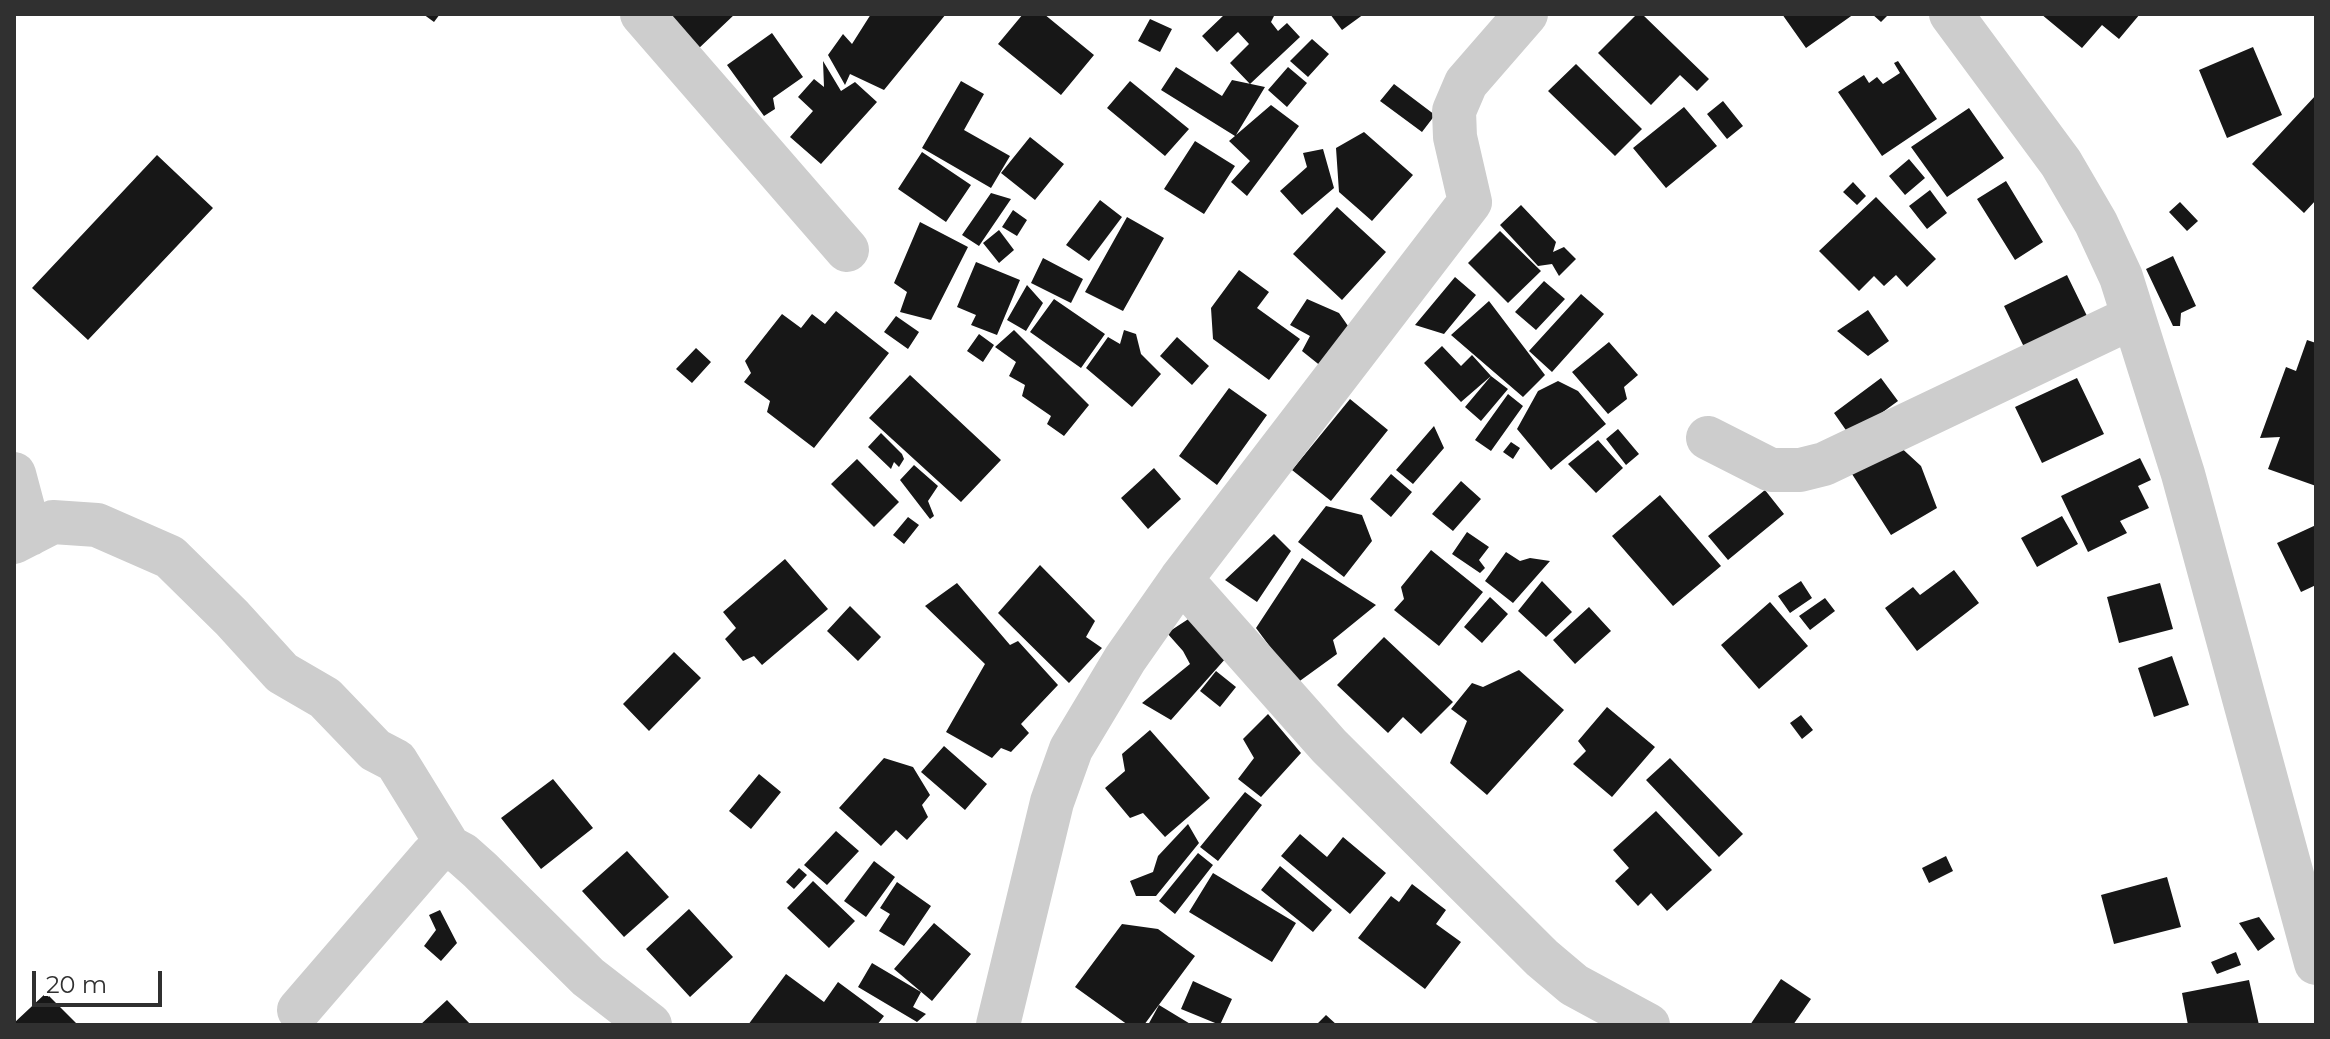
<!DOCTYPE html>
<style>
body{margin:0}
#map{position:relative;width:2330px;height:1039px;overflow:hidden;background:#fff;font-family:Montserrat,sans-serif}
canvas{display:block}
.frame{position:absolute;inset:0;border:16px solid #303030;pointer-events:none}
.scale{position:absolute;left:32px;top:971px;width:130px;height:36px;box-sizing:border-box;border:4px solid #303030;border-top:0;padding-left:10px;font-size:24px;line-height:28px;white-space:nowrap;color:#303030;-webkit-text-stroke:6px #fff;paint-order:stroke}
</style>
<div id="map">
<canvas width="2330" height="1039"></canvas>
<div class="frame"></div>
<div class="scale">20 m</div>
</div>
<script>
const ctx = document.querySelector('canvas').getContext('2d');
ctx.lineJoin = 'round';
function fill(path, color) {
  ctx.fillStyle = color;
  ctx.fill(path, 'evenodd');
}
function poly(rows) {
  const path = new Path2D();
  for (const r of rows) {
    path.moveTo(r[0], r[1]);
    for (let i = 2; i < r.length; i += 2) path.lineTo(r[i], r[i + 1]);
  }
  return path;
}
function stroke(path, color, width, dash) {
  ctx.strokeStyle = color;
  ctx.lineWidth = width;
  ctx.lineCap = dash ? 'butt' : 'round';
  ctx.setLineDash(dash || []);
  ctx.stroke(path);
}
fill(poly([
 [423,14,440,14,434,22],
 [663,14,735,14,697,50],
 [871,14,946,14,884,90,850,74,845,85,828,55,843,34,852,44],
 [1023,14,1044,14,1094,55,1061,95,998,44],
 [1225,14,1275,14,1271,22,1278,31,1287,23,1300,37,1250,84,1230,63,1249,44,1238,32,1217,52,1202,36],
 [1330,14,1364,14,1342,30],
 [1637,14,1642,14,1709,79,1697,91,1680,75,1651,105,1598,53],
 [1782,14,1854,14,1806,48],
 [1872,14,1889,14,1881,22],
 [2041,14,2140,14,2119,39,2102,25,2082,48],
 [1150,19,1172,29,1160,52,1138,41],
 [772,33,803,77,773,98,775,109,764,116,727,65],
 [1312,39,1329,54,1308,77,1290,61],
 [2253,47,2282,115,2227,138,2199,70],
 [823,61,841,91,855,82,877,102,821,164,790,137,813,111,798,97,814,79,824,87],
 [1898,61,1937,119,1882,156,1838,92,1864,75,1869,83,1877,77,1883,84,1900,73,1894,63],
 [1576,64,1642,129,1615,156,1548,91],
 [1176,67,1222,96,1232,80,1265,87,1236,135,1271,105,1299,126,1247,196,1231,182,1250,161,1229,141,1235,136,1161,90],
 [1288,67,1307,83,1287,107,1268,90],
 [961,81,984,94,964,130,1010,156,991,188,922,148],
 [1130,81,1189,129,1165,156,1107,108],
 [1394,84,1435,115,1422,132,1380,101],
 [2316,95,2316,200,2304,213,2252,164],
 [1723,101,1743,126,1727,139,1707,114],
 [1684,107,1717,146,1666,188,1633,148],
 [1969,108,2004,158,1947,197,1911,147],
 [1364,132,1413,175,1372,221,1339,192,1336,148],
 [1030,137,1064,164,1035,200,1001,173],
 [1195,141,1235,166,1204,214,1164,189],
 [1323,149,1334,188,1302,215,1280,191,1307,167,1303,153],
 [922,152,971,185,946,222,898,189],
 [157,155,213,208,88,340,32,288],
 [1909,159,1925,178,1905,195,1889,176],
 [2006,181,2043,242,2015,260,1977,199],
 [1853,182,1866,196,1857,205,1843,192],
 [1930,190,1947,213,1927,229,1909,206],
 [991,193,1011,199,979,246,962,235],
 [1876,197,1936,259,1907,287,1896,275,1884,286,1874,276,1859,291,1819,251],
 [1100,200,1122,217,1089,261,1066,245],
 [2180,202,2198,221,2187,231,2169,212],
 [1521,205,1556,242,1553,252,1564,247,1576,259,1559,276,1552,264,1538,266,1500,225],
 [1337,207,1386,252,1342,300,1293,254],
 [1013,210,1027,220,1017,236,1002,227],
 [1127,217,1164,238,1123,311,1085,292],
 [920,222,968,247,931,320,900,312,907,292,894,283],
 [999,230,1014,250,999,263,983,243],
 [1500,231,1541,271,1508,303,1468,263],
 [2173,256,2196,306,2181,313,2180,326,2173,326,2146,269],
 [1043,258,1083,279,1071,303,1031,283],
 [976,262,1020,280,997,335,971,325,976,315,957,307],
 [1239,270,1269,292,1257,308,1300,339,1269,380,1213,339,1211,308],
 [2067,275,2087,316,2024,347,2004,306],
 [1455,277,1476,295,1444,334,1415,325],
 [1544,281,1565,299,1536,330,1515,312],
 [1027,285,1043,303,1026,331,1007,320],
 [1581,294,1604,314,1552,372,1529,351],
 [1054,299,1105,334,1081,368,1030,332],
 [1307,299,1339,313,1355,336,1327,371,1302,351,1310,336,1290,325],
 [1489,301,1545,375,1523,397,1451,335],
 [1868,310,1889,341,1868,356,1837,331],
 [836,311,889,353,814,448,767,412,770,401,744,382,751,373,745,361,782,314,801,328,812,314,825,324],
 [896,316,919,332,908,349,884,332],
 [1014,330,1089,405,1064,436,1047,424,1051,416,1022,396,1025,385,1009,376,1016,362,995,347],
 [1124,330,1136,334,1141,354,1161,374,1132,407,1086,368,1108,337,1120,344],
 [979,334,994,345,983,362,967,351],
 [1177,337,1209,366,1192,385,1160,356],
 [2307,340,2316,343,2316,486,2268,469,2280,437,2260,438,2286,367,2296,371],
 [1609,342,1638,375,1624,387,1627,399,1608,414,1572,372],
 [1442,346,1461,366,1472,355,1491,376,1461,402,1424,363],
 [696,348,711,362,692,383,676,369],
 [910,375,1001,460,961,502,869,418],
 [1491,376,1508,389,1481,421,1465,407],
 [1881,378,1898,401,1850,436,1834,413],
 [2077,378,2104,434,2042,463,2015,407],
 [1558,381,1578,391,1606,424,1551,470,1517,429,1538,391],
 [1229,388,1267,415,1217,485,1179,456],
 [1508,394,1523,406,1491,451,1475,440],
 [1350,399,1388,430,1331,501,1292,470],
 [1434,426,1444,448,1413,484,1396,470],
 [1618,429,1639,454,1626,465,1606,439],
 [881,433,902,454,904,459,899,467,894,462,891,469,868,447],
 [1598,440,1623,468,1596,493,1568,464],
 [1511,442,1520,448,1513,459,1503,452],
 [1896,443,1921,466,1937,508,1891,535,1852,474],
 [2140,458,2151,480,2138,486,2149,508,2120,521,2127,533,2088,552,2061,496],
 [857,459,899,502,874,527,831,484],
 [914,465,938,486,928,501,934,516,930,519,900,480],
 [1154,468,1181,499,1148,529,1121,498],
 [1391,474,1412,492,1391,517,1370,499],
 [1461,481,1481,499,1453,531,1432,514],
 [1765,490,1784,514,1728,560,1708,536],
 [1660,495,1721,566,1673,606,1612,536],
 [1326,506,1362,515,1372,541,1344,577,1298,542],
 [2062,516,2078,544,2037,567,2021,538],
 [908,517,919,525,904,544,893,535],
 [2316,525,2316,585,2301,592,2277,543],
 [1467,532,1489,547,1479,560,1485,568,1480,573,1452,554],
 [1274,534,1291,551,1257,602,1225,580],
 [1431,550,1483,592,1439,646,1394,610,1404,599,1401,587],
 [1506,552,1520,561,1530,558,1550,561,1513,603,1485,581],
 [1302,558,1376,605,1333,640,1337,654,1297,683,1256,628],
 [785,559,828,609,762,665,754,656,743,661,725,639,736,628,723,612],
 [1040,565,1095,621,1086,637,1102,648,1069,683,998,613],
 [1954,570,1979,603,1917,651,1885,608,1913,587,1920,595],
 [1542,581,1572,612,1546,637,1518,611],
 [1801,581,1812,598,1790,613,1778,596],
 [957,583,1010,645,1018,641,1058,685,1021,724,1029,733,1011,752,1001,748,992,758,946,732,985,664,925,606],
 [2160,583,2173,629,2119,643,2107,597],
 [1490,597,1508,614,1482,643,1464,627],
 [1825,598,1835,611,1810,630,1799,616],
 [1770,602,1808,646,1759,689,1721,645],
 [850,606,881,637,858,661,827,631],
 [1589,607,1611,631,1575,664,1553,640],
 [1196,614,1234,649,1171,720,1142,703,1190,664,1183,651,1167,633],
 [1384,637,1453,702,1421,734,1403,717,1388,733,1337,685],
 [674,652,701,678,649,731,623,704],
 [2172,656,2189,705,2154,717,2138,668],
 [1519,670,1564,710,1487,795,1450,763,1467,721,1451,709,1472,683,1483,687],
 [1216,671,1236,687,1220,707,1200,691],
 [1607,707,1655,747,1612,797,1573,764,1586,751,1578,741],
 [1268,714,1301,753,1261,797,1238,779,1254,758,1243,739],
 [1801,715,1813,730,1802,739,1790,723],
 [1150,730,1210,798,1165,837,1143,813,1130,818,1105,788,1125,771,1122,754],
 [944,746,987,784,965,810,921,772],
 [884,758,913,767,930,795,922,805,928,817,907,840,896,830,881,846,839,808],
 [1670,758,1743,834,1719,857,1646,780],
 [759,774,781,792,751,829,729,811],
 [553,779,593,828,541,869,501,818],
 [1245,792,1262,805,1218,861,1200,847],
 [1656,811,1712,870,1667,911,1651,893,1638,906,1615,881,1629,868,1613,850],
 [1188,824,1199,843,1156,896,1136,896,1130,881,1153,872,1158,856],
 [836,831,859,851,827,885,804,865],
 [1300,834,1327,857,1343,837,1386,873,1350,914,1281,856],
 [627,851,669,897,624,937,582,891],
 [1198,853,1213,865,1175,914,1159,901],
 [1946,856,1953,871,1929,883,1922,868],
 [874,861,895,877,866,917,844,901],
 [1280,866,1332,910,1313,932,1261,890],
 [799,868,807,875,794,889,786,882],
 [1213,873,1296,923,1272,962,1189,912],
 [2167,877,2181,927,2114,944,2101,895],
 [813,881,855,921,829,948,787,908],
 [897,882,931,906,904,946,879,931,890,914,880,908],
 [1412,884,1446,910,1436,924,1461,942,1425,989,1358,938,1391,896,1399,902],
 [689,909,733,957,690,997,646,949],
 [440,910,457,943,441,961,424,946,436,930,429,915],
 [2259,917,2275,939,2258,951,2239,923],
 [934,923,971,954,932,1001,894,969],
 [1122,924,1158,929,1195,956,1144,1025,1128,1025,1075,987],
 [2236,952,2241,965,2217,974,2211,962],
 [872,963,921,992,913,1007,926,1014,917,1022,858,987],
 [786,974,824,1002,838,982,884,1016,877,1025,748,1025],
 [1781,979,1811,999,1793,1025,1750,1025],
 [2249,980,2259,1025,2188,1025,2182,993],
 [1193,981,1232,999,1220,1025,1181,1009],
 [46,993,78,1025,14,1025,14,1023],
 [447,1000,471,1025,420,1025],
 [1159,1005,1192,1025,1148,1025],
 [1326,1015,1337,1025,1316,1025]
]), '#171717');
stroke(poly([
 [642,14,847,250],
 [1951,14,2061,163,2096,223,2121,277,2183,474,2316,963],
 [1708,438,1771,470,1800,470,1824,464,2133,317],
 [14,474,30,534],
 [14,542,53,522,97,525,170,557,232,618,282,673,325,698,375,750,396,761,449,847],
 [1181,579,1329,746,1542,958,1574,985,1648,1025],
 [299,1010,431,857,441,847,449,847,462,854,480,870,588,977,650,1025],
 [998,1025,1052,802,1071,749,1125,659,1181,579,1470,202,1455,137,1454,111,1466,83,1526,14]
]), '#cdcdcd', 44);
</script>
